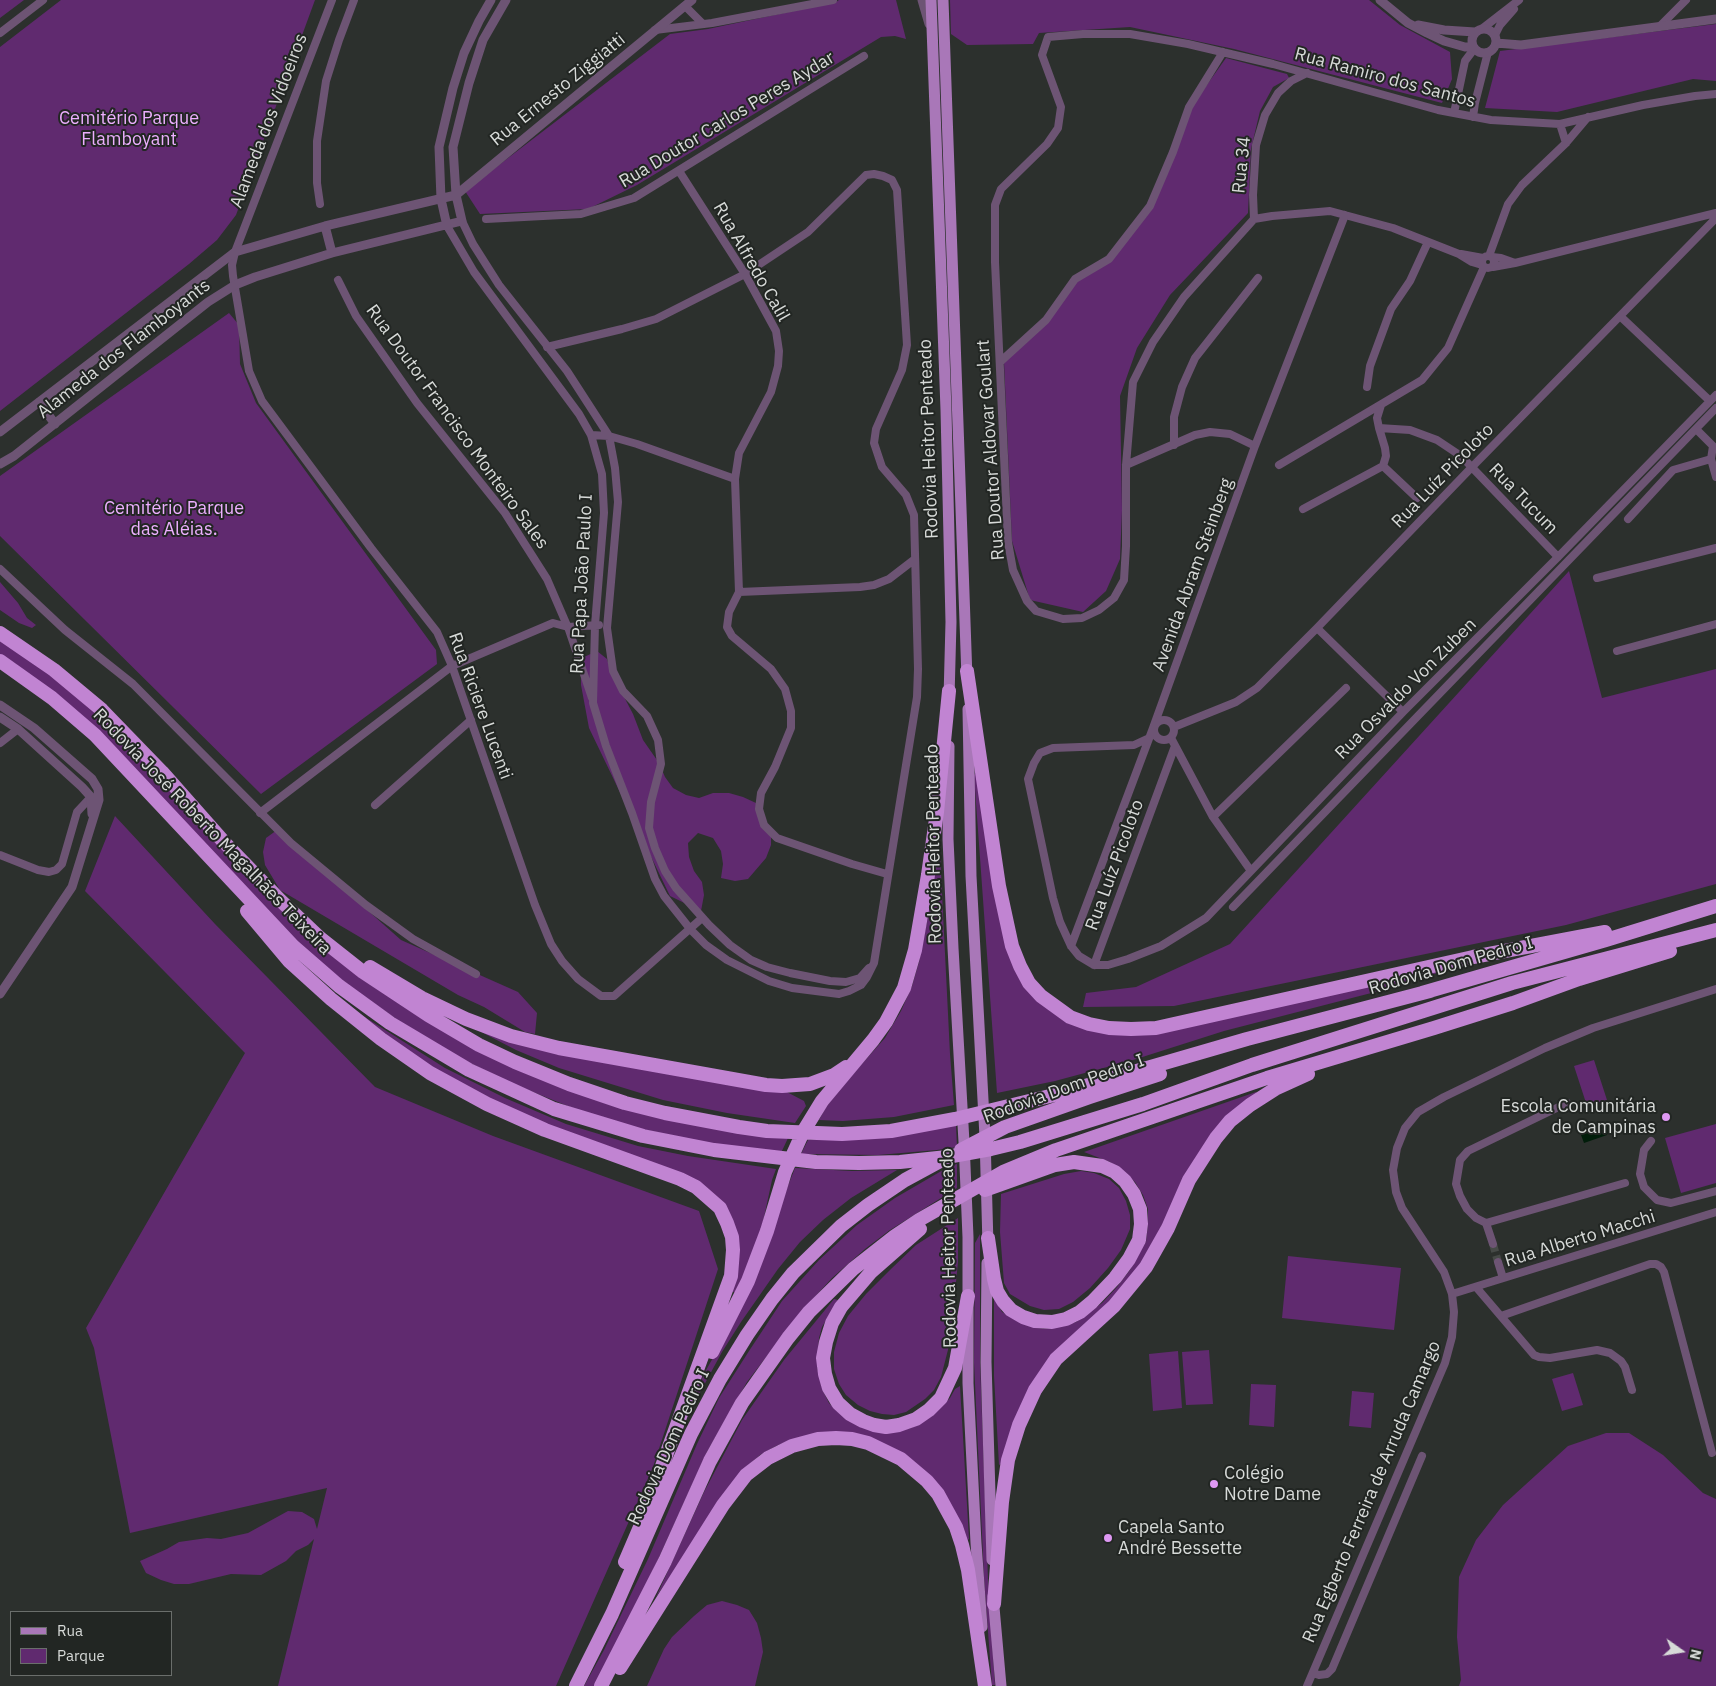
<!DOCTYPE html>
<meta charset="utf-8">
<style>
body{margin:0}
#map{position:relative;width:1716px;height:1686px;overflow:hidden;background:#2c302d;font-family:"IBM Plex Sans",sans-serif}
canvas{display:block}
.legend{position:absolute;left:10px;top:1611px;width:162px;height:65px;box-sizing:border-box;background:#222623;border:1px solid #6a6e6b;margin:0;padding:6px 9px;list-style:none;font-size:15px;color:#d7dad8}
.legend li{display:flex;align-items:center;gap:10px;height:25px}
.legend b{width:25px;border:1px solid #6a6e6b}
.north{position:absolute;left:1656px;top:1626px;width:50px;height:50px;-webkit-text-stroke:4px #222623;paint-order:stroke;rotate:103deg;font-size:14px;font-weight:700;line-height:20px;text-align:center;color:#d7dad8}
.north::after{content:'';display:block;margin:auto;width:18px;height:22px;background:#d7dad8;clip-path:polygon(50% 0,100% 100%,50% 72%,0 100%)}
</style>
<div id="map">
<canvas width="1716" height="1686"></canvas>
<ul class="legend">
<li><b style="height:6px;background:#a977b8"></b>Rua</li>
<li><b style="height:14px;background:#602a6f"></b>Parque</li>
</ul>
<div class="north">N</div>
</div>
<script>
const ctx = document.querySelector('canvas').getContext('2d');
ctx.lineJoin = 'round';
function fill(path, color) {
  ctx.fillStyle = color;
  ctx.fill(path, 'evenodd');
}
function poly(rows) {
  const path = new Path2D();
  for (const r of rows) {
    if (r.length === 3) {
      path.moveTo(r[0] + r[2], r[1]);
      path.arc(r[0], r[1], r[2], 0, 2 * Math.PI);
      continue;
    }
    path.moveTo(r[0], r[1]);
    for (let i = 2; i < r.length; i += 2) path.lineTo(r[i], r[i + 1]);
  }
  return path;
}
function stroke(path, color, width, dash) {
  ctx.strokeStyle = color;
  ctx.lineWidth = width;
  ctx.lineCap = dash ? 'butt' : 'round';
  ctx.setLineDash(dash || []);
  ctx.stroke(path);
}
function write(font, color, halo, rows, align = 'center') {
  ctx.font = font + ' "IBM Plex Sans",sans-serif';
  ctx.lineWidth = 4;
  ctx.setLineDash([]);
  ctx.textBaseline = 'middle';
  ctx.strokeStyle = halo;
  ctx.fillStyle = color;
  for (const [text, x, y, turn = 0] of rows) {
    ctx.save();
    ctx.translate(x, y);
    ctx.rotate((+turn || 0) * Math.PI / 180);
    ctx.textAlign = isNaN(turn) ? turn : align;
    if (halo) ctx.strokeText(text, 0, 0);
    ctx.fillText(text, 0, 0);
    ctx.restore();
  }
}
fill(poly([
 [0,0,24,0,0,18],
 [61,0,315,0,236,215,217,240,189,264,0,411,0,47],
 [839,0,896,0,906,39,895,36,881,37,637,185,588,209,480,214,465,191,670,34,708,29,836,2],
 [950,0,1369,0,1400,25,1450,52,1452,79,1442,103,1234,49,1130,27,1039,33,1033,44,967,45,951,34],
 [1716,24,1716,81,1693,79,1557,112,1485,108,1500,51],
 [1226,58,1287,74,1289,78,1273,87,1260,111,1251,149,1248,213,1170,295,1137,348,1120,396,1122,510,1120,559,1106,591,1083,612,1030,600,1012,541,1004,362,1077,280,1110,261,1152,209,1194,103],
 [229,313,239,325,240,364,256,403,436,650,437,664,261,794,0,536,0,476],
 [1569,571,1602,698,1716,669,1716,884,1566,925,1174,1006,1083,1007,1086,993,1136,987,1230,944],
 [0,582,18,603,27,618,36,625,32,628,19,623,0,610],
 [0,639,58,680,100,716,315,938,547,1080,788,1138,781,1153,708,1143,641,1129,580,1111,506,1081,458,1057,405,1025,356,991,312,956,16,664,0,654],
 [597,651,607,659,611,672,633,714,643,740,659,763,665,777,673,788,686,795,699,798,713,793,729,793,743,797,756,803,771,830,771,845,766,858,748,879,735,881,721,878,723,864,721,851,713,838,698,833,688,843,689,857,694,871,702,882,704,895,701,911,670,896,589,728,581,685,581,670,584,657],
 [977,772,992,868,1032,992,1114,1033,1450,969,1379,991,1224,1031,1133,1060,1055,1081,997,1093,974,775],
 [115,816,215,924,375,1087,493,1136,699,1211,718,1269,653,1467,556,1686,278,1686,314,1539,308,1545,296,1551,286,1561,261,1575,231,1574,189,1584,174,1584,161,1580,146,1573,140,1561,167,1549,179,1542,207,1538,221,1539,248,1533,288,1511,302,1512,314,1519,317,1529,327,1488,130,1533,94,1348,86,1328,245,1053,85,891],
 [277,830,401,940,518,992,537,1013,535,1034,525,1032,484,1007,458,995,280,890,265,865,263,852,266,838],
 [940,853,950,1054,954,1105,894,1117,843,1121,819,1120,826,1107,843,1085,885,1038,901,1011,912,986,919,962,929,911,936,857],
 [360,1014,445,1068,505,1098,566,1124,638,1146,688,1156,776,1169,772,1180,760,1236,737,1294,732,1291,726,1207,563,1132,469,1091,416,1058],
 [464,1023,785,1091,804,1101,806,1106,795,1123,727,1113,663,1100,559,1068,516,1050],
 [1594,1060,1607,1100,1587,1106,1574,1066],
 [1256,1092,1257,1094,1239,1109,1164,1222,1135,1274,1120,1292,1059,1349,1003,1463,999,1465,994,1376,994,1297,1002,1312,1022,1323,1036,1328,1050,1329,1076,1322,1102,1303,1117,1287,1130,1270,1146,1241,1148,1224,1148,1209,1143,1195,1135,1182,1124,1172,1110,1162,1084,1152],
 [1716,1124,1716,1183,1681,1193,1665,1138],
 [956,1125,957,1147,937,1150,878,1155,801,1154,808,1140,832,1140],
 [957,1164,957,1188,890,1230,865,1249,832,1278,799,1314,747,1382,707,1452,656,1564,595,1686,584,1686,604,1650,648,1559,697,1444,719,1398,749,1351,782,1301,819,1260,857,1225,895,1198,950,1166],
 [795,1168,852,1171,897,1170,851,1198,823,1220,800,1242,778,1269,741,1322,722,1352,678,1433,705,1372,737,1315],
 [1081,1171,1094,1173,1109,1179,1119,1188,1126,1201,1130,1215,1130,1229,1121,1250,1108,1268,1090,1288,1073,1302,1059,1309,1044,1310,1030,1306,1010,1294,1004,1283,1000,1232,1001,1194,1064,1174],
 [958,1218,958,1262,950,1342,941,1377,934,1390,925,1399,906,1412,894,1415,882,1414,870,1411,858,1405,846,1395,839,1384,834,1369,834,1352,839,1333,848,1316,866,1294,892,1268,916,1245],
 [980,1234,980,1362,988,1579,995,1685,992,1685,984,1578,974,1362,975,1243],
 [1288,1256,1401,1268,1394,1330,1282,1318],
 [834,1299,838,1300,822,1327,819,1338,817,1367,823,1391,829,1403,839,1413,897,1431,911,1428,932,1416,950,1398,955,1389,960,1386,969,1539,965,1542,959,1524,887,1446,793,1439,776,1446,760,1455,745,1468,656,1597,704,1492,742,1420,784,1360],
 [1209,1350,1213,1404,1186,1405,1182,1352],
 [1178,1351,1182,1408,1153,1411,1149,1354],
 [1573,1373,1583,1405,1562,1411,1552,1379],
 [1251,1384,1276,1385,1274,1427,1249,1425],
 [1352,1391,1374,1393,1371,1428,1349,1426],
 [1606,1433,1629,1433,1663,1455,1703,1493,1716,1499,1716,1686,1459,1686,1461,1680,1457,1637,1459,1577,1476,1540,1503,1505,1568,1446],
 [722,1601,737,1605,749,1610,757,1623,761,1638,763,1652,755,1686,647,1686,664,1649,672,1637,694,1616,707,1605]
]), '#602a6f');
fill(poly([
 [1612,1124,1614,1129,1609,1130,1607,1135,1584,1143,1581,1135,1587,1133,1591,1128,1598,1128]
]), '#011d0a');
stroke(poly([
 [1493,1244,1498,1262]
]), '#464a47', 8, [8, 4]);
stroke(poly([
 [332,0,235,252,232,265,233,276,249,371,262,401,371,548,437,632,452,666,535,905,551,944,562,961,578,979,601,996,614,996,702,918],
 [685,6,702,23],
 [1660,26,1686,0],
 [1483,28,1519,0],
 [655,30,712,23,833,0],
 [0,33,43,0],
 [1495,35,1500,25,1514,9],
 [1454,113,1465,61,1474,49],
 [1473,117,1475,103,1488,52],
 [1560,124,1566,143],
 [679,171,745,274,776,331,779,351,778,366,771,392,739,453,735,479,739,592,729,612,727,627,732,636,771,669,785,689,791,711,791,728,775,767,761,793,759,809,764,825,777,838,852,864,887,874],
 [320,204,317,183,317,141,326,81,339,40,354,0],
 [486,219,581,214,634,198,864,56],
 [1254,219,1253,195,1256,145,1265,115,1278,93,1291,81,1307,73],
 [462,221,473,244,499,285,567,371,609,436,615,468,618,502,607,628,613,671,623,691,647,716,658,740,661,764,651,802,649,828,655,848,665,871,676,888,709,925,730,945,751,960,767,967,790,973,830,981,846,982,860,978,869,968],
 [447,226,474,272,579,414,591,435,602,474,604,513,595,625,593,703,606,746,632,813,655,879,664,896,691,930,706,945,727,960,769,981,792,988,839,994,849,991,861,985,867,977,874,963,917,697,918,669,914,515,906,495,882,467,874,443,876,429,902,370,907,345,897,190,892,180,883,176,874,174,866,175,808,232,745,274,656,319,622,329,547,347],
 [1461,254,1483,258],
 [1488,262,6],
 [1489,256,1508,204,1522,185,1566,143,1588,117],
 [1492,257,1501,258,1515,263],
 [1482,265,1472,262,1459,254,1393,228,1330,211,1272,216,1254,219,1184,297,1153,342,1133,382,1126,465,1126,546,1124,580,1114,598,1099,610,1082,618,1063,619,1036,611,1027,601,1013,570,1008,542,995,262,995,205,1001,189,1047,144,1058,128,1061,107,1042,55,1048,37,1083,34,1130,34,1188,44,1273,64,1438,110,1491,120,1560,124,1643,105,1695,96,1716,94],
 [1493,267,1515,263,1716,213],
 [338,280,356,316,417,403,505,513,547,579,569,630,592,698],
 [1620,316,1710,401],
 [1000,362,1046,320,1075,279,1109,259,1150,206,1173,152,1189,107,1223,52],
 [1367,387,1370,366,1391,309,1410,281,1428,242],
 [1381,405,1377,418,1379,428,1410,430,1437,440,1461,456,1558,557],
 [1696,429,1713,446,1711,459,1716,477],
 [591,435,609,436,637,444,735,479],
 [1174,445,1174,417,1182,387,1195,358,1258,278],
 [1126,465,1195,435,1210,432,1230,434,1255,446],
 [1279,465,1422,380,1448,348,1484,267],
 [1383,466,1417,498],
 [1303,509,1383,466,1386,456,1385,448,1379,428],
 [1628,519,1673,470,1711,459],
 [0,569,65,630,133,684,291,843,366,905,413,939,476,974],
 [1597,578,1716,548],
 [739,592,860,587,874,585,889,579,915,559],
 [1317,628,1403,712],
 [1617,651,1716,624],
 [1164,730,10],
 [1174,727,1236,702,1257,688,1317,628,1471,468,1716,218],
 [1171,738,1213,817,1251,871],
 [0,743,18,729],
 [375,805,471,720],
 [260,813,452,666,553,623,568,627,599,625],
 [1213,817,1346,688],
 [0,855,38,870,49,872,56,870,62,864,77,812,91,797],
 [1233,907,1716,408],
 [1071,946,1153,728,1255,446,1345,215],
 [1094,965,1108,965,1128,959,1161,946,1206,918,1403,712,1558,557,1716,395],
 [1094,965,1079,956,1071,946,1060,922,1053,898,1028,779,1034,763,1040,753,1053,748,1134,745,1149,738],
 [1094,965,1175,746],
 [1651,1141,1644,1150,1640,1174,1644,1187,1657,1200,1671,1203,1716,1191],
 [1486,1223,1625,1183],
 [1493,1244,1486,1223,1476,1218,1467,1209,1460,1196,1456,1184,1460,1160,1468,1151,1567,1103],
 [1498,1262,1503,1278],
 [1476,1287,1534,1355,1539,1357,1550,1358,1597,1350,1610,1353,1621,1361,1625,1367,1632,1390],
 [1452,1294,1716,1212],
 [1501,1316,1650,1264,1656,1264,1661,1267,1664,1272,1712,1453],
 [1313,1673,1319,1675,1327,1674,1332,1669,1422,1456],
 [1307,1686,1445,1363,1452,1337,1454,1312,1452,1294,1444,1272,1402,1208,1396,1192,1393,1170,1397,1148,1405,1128,1418,1112,1444,1097,1545,1048,1593,1028,1716,989]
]), '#6d5474', 8);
stroke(poly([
 [922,0,929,24],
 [1380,0,1408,23,1427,33,1444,41,1465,47,1473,47],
 [1418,25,1444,30,1475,32],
 [1484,41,12],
 [1496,43,1521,45,1716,19],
 [325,226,332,253],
 [447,226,441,199,439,147,453,88,464,53,479,21,491,0],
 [39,402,55,424],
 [0,432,235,252,325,226,456,195,692,0],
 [0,464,14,456,208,302,235,285,255,277,332,253,462,221,456,195,453,147,469,83,483,40,506,0],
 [0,705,34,728,92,779,98,789,99,800,72,887,0,994],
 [0,717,18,729,82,787,91,797,92,814]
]), '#6d5474', 9);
stroke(poly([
 [931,0,946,410,951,622,949,698],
 [943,0,967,678],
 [968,709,971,876,985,1137,988,1245],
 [949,746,948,839,953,948,964,1142,968,1237,968,1383,976,1543,982,1627],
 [987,1263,986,1362,992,1560],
 [993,1596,1001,1686]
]), '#a977b8', 11);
stroke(poly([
 [0,633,54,670,102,710,162,772,223,841,280,900,320,938,363,972,428,1015,479,1045,515,1062,569,1084,625,1103,665,1113,739,1127,767,1131,842,1134,891,1131,955,1119,1054,1095,1247,1039,1430,991],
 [0,661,52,698,95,735,293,946,339,986,390,1023,469,1070,554,1109,643,1136,714,1150,816,1162,859,1163,900,1162,947,1157,991,1149,1020,1142,1143,1104,1252,1065,1512,983,1716,930],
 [967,671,999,886,1012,946,1020,966,1029,983,1041,996,1070,1017,1089,1024,1109,1028,1131,1029,1156,1028,1473,957,1605,932],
 [247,911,289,961,331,999,381,1039,430,1073,487,1104,545,1130,680,1179,696,1187,720,1208,727,1223,732,1237,733,1250,731,1276,640,1527,625,1562],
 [370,967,422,998,466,1019,511,1036,559,1048,766,1085,782,1086,810,1084,834,1075,846,1067],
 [1422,993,1606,940,1716,906],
 [961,1150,1005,1127,1090,1097,1160,1074],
 [985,1190,1055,1165,1074,1162,1102,1166,1115,1172,1125,1181,1134,1194,1140,1209,1141,1224,1139,1240,1129,1259,1115,1278,1092,1302,1080,1312,1066,1319,1052,1322,1035,1321,1023,1317,1011,1310,1003,1301,997,1291,994,1279,988,1238],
 [920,1229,871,1272,841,1307,832,1323,826,1342,823,1358,825,1374,829,1388,838,1403,850,1414,863,1421,874,1425,886,1427,899,1425,916,1419,929,1410,941,1398,955,1368,968,1296],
 [712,1352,748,1281,767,1231,785,1172,803,1132,822,1101,873,1040,886,1022,904,988,915,950,928,875,937,812,949,691],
 [994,1604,1002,1502,1008,1460,1019,1425,1035,1390,1056,1359,1114,1306,1146,1267,1168,1228,1189,1180,1216,1138,1230,1121,1250,1105,1275,1089,1308,1074],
 [620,1668,723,1505,746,1475,768,1458,792,1446,818,1439,836,1438,852,1439,868,1443,901,1459,927,1481,938,1494,956,1527,962,1545,968,1570,985,1686],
 [576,1686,612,1614,691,1434,720,1379,747,1335,772,1299,793,1273,841,1226,868,1205,905,1180,940,1161],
 [601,1686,665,1561,710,1461,742,1403,788,1338,809,1312,853,1269,895,1236,919,1220,1003,1172,1056,1150,1267,1078,1434,1028,1513,1003,1579,979,1670,951]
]), '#c184d2', 14);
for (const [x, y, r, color] of [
 [1666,1117,5,"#de98f2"],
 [1214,1484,5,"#de98f2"],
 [1108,1538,5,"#de98f2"]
]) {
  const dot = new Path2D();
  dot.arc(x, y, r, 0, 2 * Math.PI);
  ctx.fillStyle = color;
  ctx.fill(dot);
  stroke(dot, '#222623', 2);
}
write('18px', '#d7dad8', '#222623', [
 ["Rua Ramiro dos Santos",1385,78,15],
 ["Rua Ernesto Ziggiatti",558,90,-39],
 ["Rua Doutor Carlos Peres Aydar",727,120,-31],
 ["Alameda dos Vidoeiros",269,121,-69],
 ["Rua 34",1242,165,-84],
 ["Rua Alfredo Calil",751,262,60],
 ["Alameda dos Flamboyants",124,349,-38],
 ["Rua Doutor Francisco Monteiro Sales",457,427,54],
 ["Rodovia Heitor Penteado",929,439,-92],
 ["Rua Doutor Aldovar Goulart",991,450,-94],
 ["Rua Luíz Picoloto",1443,476,-46],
 ["Rua Tucum",1523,499,46],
 ["Avenida Abram Steinberg",1193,575,-70],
 ["Rua Papa João Paulo I",582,584,-87],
 ["Rua Osvaldo Von Zuben",1406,689,-45],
 ["Rua Riciere Lucenti",480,706,70],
 ["Rodovia José Roberto Magalhães Teixeira",212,832,46],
 ["Rodovia Heitor Penteado",934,844,-91],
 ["Rua Luíz Picoloto",1115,865,-70],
 ["Rodovia Dom Pedro I",1451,966,-16],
 ["Rodovia Dom Pedro I",1064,1089,-20],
 ["Rua Alberto Macchi",1580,1239,-17],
 ["Rodovia Heitor Penteado",949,1248,-91],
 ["Rodovia Dom Pedro I",669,1447,-65],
 ["Rua Egberto Ferreira de Arruda Camargo",1372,1492,-67]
]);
write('18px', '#edafff', '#222623', [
 ["Cemitério Parque",129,119],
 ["Flamboyant",129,140],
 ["Cemitério Parque",174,509],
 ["das Aléias.",174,530]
]);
write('18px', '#d7dad8', '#222623', [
 ["Escola Comunitária",1656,1107,"right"],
 ["de Campinas",1656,1128,"right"],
 ["Colégio",1224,1474],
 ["Notre Dame",1224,1495],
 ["Capela Santo",1118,1528],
 ["André Bessette",1118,1549]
], 'left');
</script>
